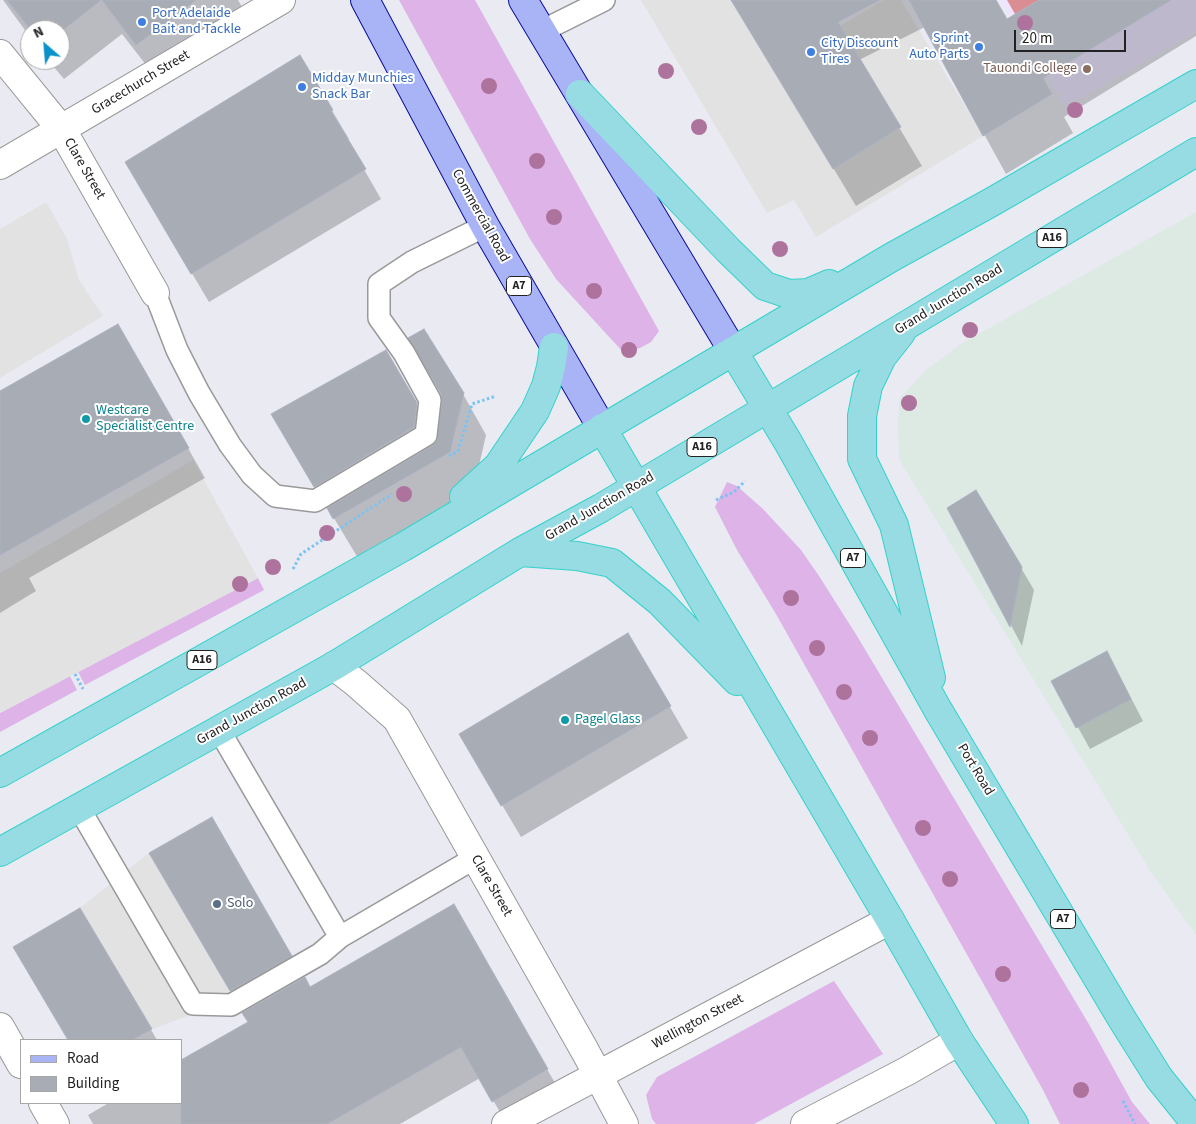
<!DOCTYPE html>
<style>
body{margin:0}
#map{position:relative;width:1196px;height:1124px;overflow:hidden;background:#e9eaf2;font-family:"Source Sans 3",sans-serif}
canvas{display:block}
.legend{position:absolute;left:20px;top:1039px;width:162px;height:65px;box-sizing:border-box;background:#fff;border:1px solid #a7a7a7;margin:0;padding:6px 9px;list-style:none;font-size:15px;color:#222}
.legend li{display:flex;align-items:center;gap:10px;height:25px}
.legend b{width:25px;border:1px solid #a7a7a7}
.north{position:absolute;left:20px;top:20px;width:50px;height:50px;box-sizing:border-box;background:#fff;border:1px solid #a7a7a7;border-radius:50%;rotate:333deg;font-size:14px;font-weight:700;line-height:20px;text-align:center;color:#222}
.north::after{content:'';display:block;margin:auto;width:18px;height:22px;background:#0b92c9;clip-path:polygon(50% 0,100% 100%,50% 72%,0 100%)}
.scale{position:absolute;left:1014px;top:30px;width:112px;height:22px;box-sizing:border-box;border:2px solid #222;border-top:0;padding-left:6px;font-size:15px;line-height:18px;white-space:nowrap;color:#222;-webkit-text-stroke:4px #fff;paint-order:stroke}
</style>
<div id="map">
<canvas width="1196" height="1124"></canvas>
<ul class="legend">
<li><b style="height:6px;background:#a9b4f7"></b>Road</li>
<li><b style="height:14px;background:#a8acb4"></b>Building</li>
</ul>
<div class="north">N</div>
<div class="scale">20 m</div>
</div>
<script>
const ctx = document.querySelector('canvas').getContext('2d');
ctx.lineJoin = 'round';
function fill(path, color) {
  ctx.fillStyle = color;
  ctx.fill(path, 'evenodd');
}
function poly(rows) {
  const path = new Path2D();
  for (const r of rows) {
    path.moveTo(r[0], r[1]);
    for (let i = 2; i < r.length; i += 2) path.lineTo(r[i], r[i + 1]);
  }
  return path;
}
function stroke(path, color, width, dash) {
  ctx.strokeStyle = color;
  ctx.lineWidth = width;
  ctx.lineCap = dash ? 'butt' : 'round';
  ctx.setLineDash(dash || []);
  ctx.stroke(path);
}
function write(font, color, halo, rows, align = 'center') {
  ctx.font = font + ' "Source Sans 3",sans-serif';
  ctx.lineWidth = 4;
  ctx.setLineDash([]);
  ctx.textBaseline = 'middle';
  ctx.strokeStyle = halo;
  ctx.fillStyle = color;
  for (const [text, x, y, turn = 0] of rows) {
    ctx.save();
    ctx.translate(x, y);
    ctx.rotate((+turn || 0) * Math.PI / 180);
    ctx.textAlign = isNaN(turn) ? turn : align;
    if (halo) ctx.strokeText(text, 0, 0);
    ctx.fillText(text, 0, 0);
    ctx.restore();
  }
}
fill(poly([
 [1196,212,1196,935,1151,872,899,459,898,422,900,398,925,371,959,345]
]), '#dceae3');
fill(poly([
 [1001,0,1196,0,1196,32,1066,107]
]), '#ede6fe');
fill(poly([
 [399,0,475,0,659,331,651,342,640,348,623,352,556,279,530,239],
 [727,482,737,486,763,509,801,550,819,576,857,636,1090,1026,1132,1102,1150,1124,1060,1124,1043,1090,776,614,737,550,715,507],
 [258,578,264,590,85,685,78,672],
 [70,676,77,690,0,732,0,713],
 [834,981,883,1054,754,1124,656,1124,652,1119,646,1095,657,1077]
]), '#ddb3e8');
fill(poly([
 [1007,0,1039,0,1015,14]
]), '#db8d94');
fill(poly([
 [641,0,731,0,833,168,901,127,840,26,883,0,901,0,983,136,816,237,794,200,767,213],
 [46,202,67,239,79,280,103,316,0,378,0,229],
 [193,460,258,578,0,713,0,573],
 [149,853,234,999,152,1029,80,908]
]), '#e2e2e2');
fill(poly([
 [3,0,238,0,245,12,157,79,122,34,64,79,48,60,60,60,60,30,30,30,30,37],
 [733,0,994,0,1006,21,1042,0,1196,0,1196,36,1064,117,1073,133,1006,174,925,27,859,60,922,166,856,206],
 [300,57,349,139,347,140,381,199,209,302,143,191],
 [118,325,205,478,29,578,36,591,0,613,0,392],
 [386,352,438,441,444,401,442,394,463,394,486,435,473,492,358,558,296,455],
 [976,491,1034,590,1022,646,949,508],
 [628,635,688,738,521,837,460,734],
 [1119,675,1143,721,1090,749,1053,682],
 [212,819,297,967,237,1001,151,854],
 [453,906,566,1102,507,1124,480,1078,400,1124,93,1124,88,1115,107,1104,106,1103,181,1103,310,988],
 [80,909,157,1040,69,1040,33,980]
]), '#0003');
const building = poly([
 [7,0,101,0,63,30,31,30,7,0],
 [102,0,196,0,136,45,102,0],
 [731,0,880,0,838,22,901,127,833,169,731,0],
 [909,0,996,0,1007,19,1039,0,1171,0,1043,78,1052,94,983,136,909,0],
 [300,55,333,110,331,111,366,169,191,274,125,162,300,55],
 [118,324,189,448,0,555,0,391,118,324],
 [424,329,464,393,450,452,333,519,327,508,432,446,437,441,442,401,441,394,408,338,424,329],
 [386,350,417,403,414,427,314,487,271,414,386,350],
 [976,490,1022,567,1010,627,947,508,976,490],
 [628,633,671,706,501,806,459,734,628,633],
 [1107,651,1131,699,1076,728,1051,681,1107,651],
 [212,817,292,956,230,991,149,853,212,817],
 [454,904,548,1069,492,1102,461,1047,327,1124,181,1124,181,1060,248,1022,242,1013,305,977,310,987,454,904],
 [80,908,152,1029,132,1040,68,1040,13,947,80,908]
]);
fill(building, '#a8acb4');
stroke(building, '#acb2c3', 1);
const lane = poly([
 [542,31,604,0],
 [155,293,177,350,199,393,230,445,252,475,275,496,315,501,426,435,430,400,404,353,379,318,379,284,412,262,485,226],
 [219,730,340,937],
 [79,808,193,1004,231,1005,320,954,340,937,475,858]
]);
const street = poly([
 [0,54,62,130,155,293],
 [0,165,281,0],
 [334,666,356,683,397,719,585,1051,624,1124],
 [0,1027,21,1064],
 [43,1103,55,1124],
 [506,1124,890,920],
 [805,1124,907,1071,959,1041]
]);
const primary = poly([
 [365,0,485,226,602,428],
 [523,0,733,351]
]);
const highway = poly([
 [580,94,728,250,765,286,789,294,808,293,829,284],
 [901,333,882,357,868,386,862,416,862,459,894,525,931,678],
 [733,351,788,442,938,710,1122,1019,1159,1078,1196,1124],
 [602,428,890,920,959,1041,1014,1124],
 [464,497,498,466,535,411,546,386,551,367,554,347],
 [520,552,577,556,612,563,660,602,737,681],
 [0,773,403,547,892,257,990,203,1196,84],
 [0,852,334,666,520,552,601,508,1196,152]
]);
stroke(lane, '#999', 24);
stroke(street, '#999', 30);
stroke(primary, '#090e97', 30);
stroke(highway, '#34d2ca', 30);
stroke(poly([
 [449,456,458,451,472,404,496,396],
 [716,500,734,492,745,481],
 [293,569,301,554,392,494],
 [75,674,83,689],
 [1123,1101,1135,1124]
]), '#79c3f3', 3, [2.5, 2.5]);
stroke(lane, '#fff', 21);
stroke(street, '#fff', 28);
stroke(primary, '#a9b4f7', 28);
stroke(highway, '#97dbe3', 28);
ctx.fillStyle = '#ae739c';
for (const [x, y] of [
 [1025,23],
 [666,71],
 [489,86],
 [1075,110],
 [699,127],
 [537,161],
 [554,217],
 [780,249],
 [594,291],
 [970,330],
 [629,350],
 [909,403],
 [404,494],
 [327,533],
 [273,567],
 [240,584],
 [791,598],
 [817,648],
 [844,692],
 [870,738],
 [923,828],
 [950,879],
 [1003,974],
 [1081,1090]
]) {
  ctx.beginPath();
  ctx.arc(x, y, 8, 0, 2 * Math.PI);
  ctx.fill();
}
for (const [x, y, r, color] of [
 [142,22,5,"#3f7fe0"],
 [979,47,5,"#3f7fe0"],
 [811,52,5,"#3f7fe0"],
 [1087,69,5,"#8d6e63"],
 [302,87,5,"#3f7fe0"],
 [86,419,5,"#0f9aa8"],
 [565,720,5,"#0f9aa8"],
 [217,904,5,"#5c6f8a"]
]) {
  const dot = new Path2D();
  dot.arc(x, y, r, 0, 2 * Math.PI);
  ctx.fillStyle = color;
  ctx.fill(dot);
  stroke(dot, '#fff', 2);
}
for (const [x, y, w] of [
 [1052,238,30],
 [519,286,25],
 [702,447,30],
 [853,558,25],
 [202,660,30],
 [1063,919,25]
]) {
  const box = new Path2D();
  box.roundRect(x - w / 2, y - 9.5, w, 19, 4);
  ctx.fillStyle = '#fff';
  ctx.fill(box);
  stroke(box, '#222', 1);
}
write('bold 12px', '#222', null, [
 ["A16",1052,238],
 ["A7",519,286],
 ["A16",702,447],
 ["A7",853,558],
 ["A16",202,660],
 ["A7",1063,919]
]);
write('14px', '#366cbe', '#fff', [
 ["Port Adelaide",152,14],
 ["Bait and Tackle",152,30],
 ["Sprint",969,39,"right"],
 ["Auto Parts",969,55,"right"],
 ["City Discount",821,44],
 ["Tires",821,60],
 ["Midday Munchies",312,79],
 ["Snack Bar",312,95]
], 'left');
write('14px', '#785e54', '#fff', [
 ["Tauondi College",1077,69]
], 'right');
write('14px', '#222', '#fff', [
 ["Gracechurch Street",141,83,-31],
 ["Clare Street",84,169,60],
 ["Commercial Road",480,216,61],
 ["Grand Junction Road",949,300,-31],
 ["Grand Junction Road",600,507,-30],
 ["Grand Junction Road",252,712,-29],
 ["Port Road",975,770,59],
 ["Clare Street",491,886,60],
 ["Wellington Street",698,1022,-28]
]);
write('14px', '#0d838f', '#fff', [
 ["Westcare",96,411],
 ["Specialist Centre",96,427],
 ["Pagel Glass",575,720]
], 'left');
write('14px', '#4e5e75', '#fff', [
 ["Solo",227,904]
], 'left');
</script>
